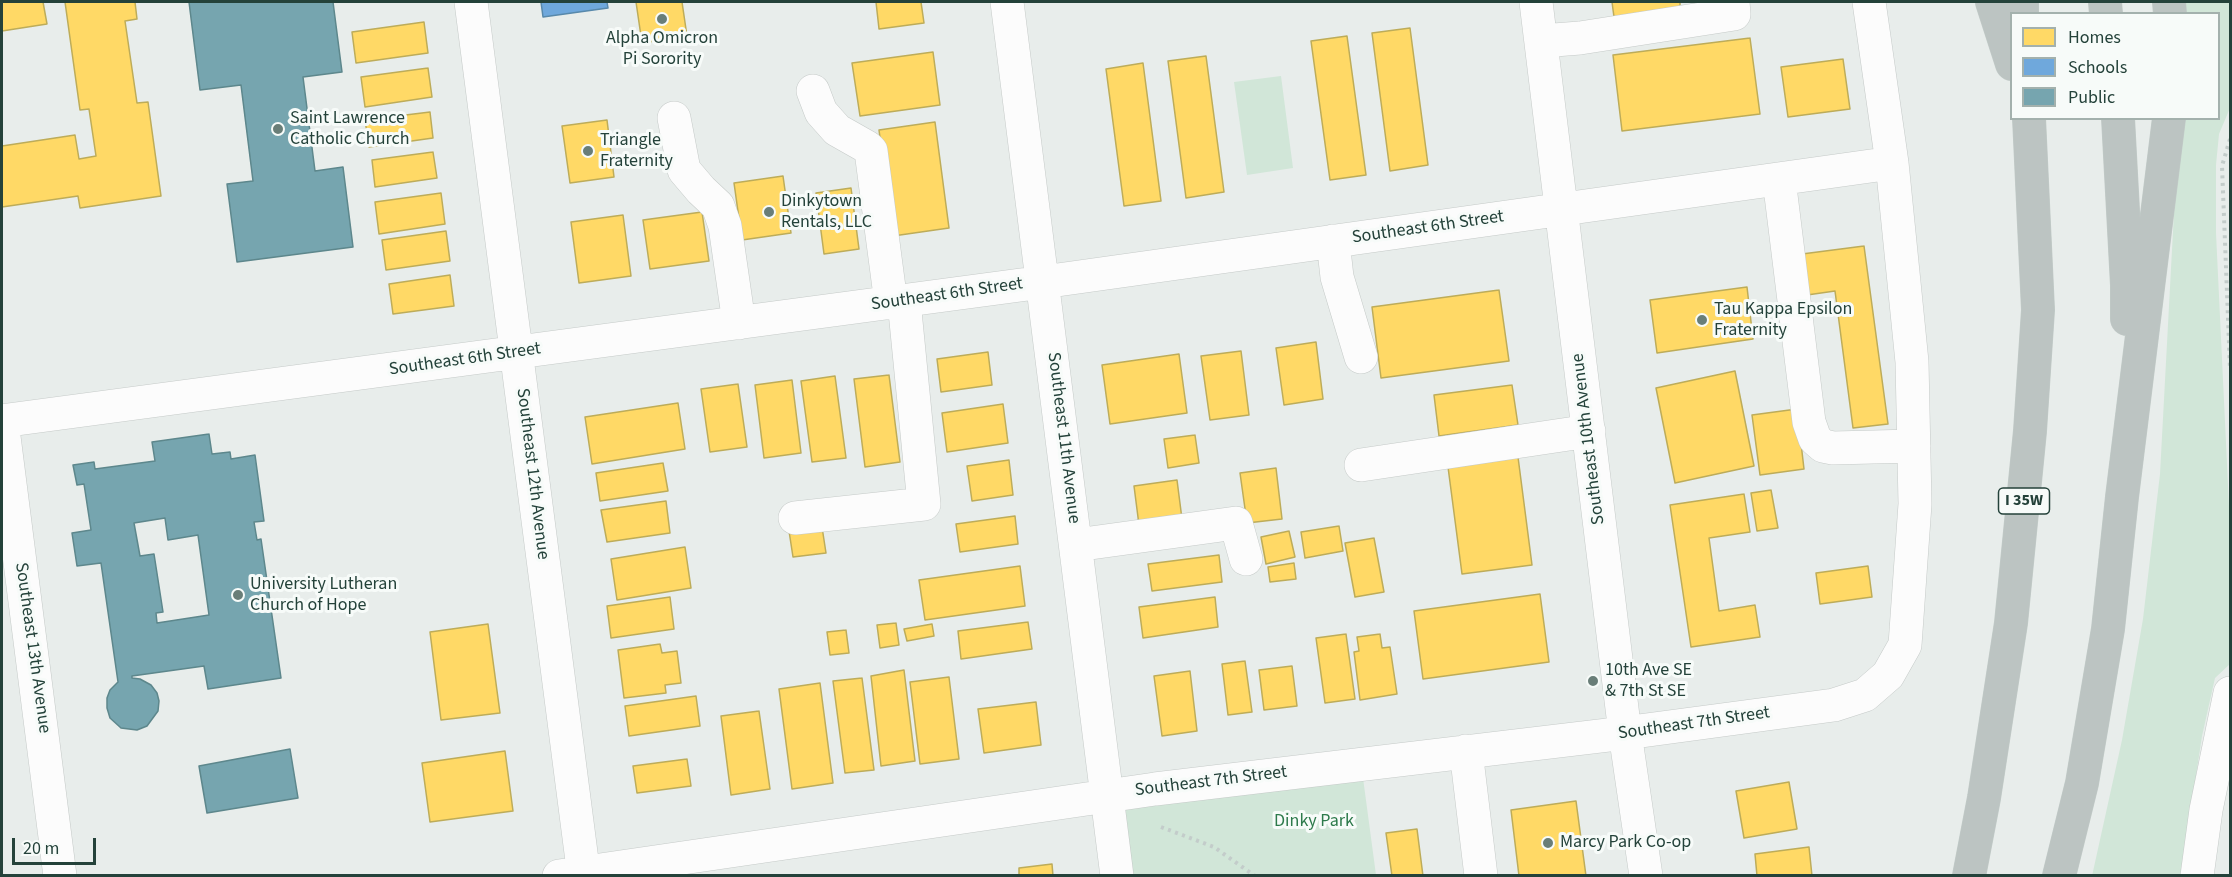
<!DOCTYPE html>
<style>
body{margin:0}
#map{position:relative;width:2232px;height:877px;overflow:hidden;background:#e8edeb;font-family:"Source Sans 3",sans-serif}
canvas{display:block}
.frame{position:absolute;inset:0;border:3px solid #24423a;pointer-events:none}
.legend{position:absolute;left:2010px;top:12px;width:210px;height:108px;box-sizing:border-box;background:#f7fbf9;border:2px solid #a3b1ad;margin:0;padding:8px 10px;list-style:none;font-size:18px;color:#24423a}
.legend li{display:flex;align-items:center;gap:12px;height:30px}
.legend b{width:30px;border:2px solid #a3b1ad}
.scale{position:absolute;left:12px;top:838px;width:84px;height:27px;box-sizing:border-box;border:3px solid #24423a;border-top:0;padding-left:8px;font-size:18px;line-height:21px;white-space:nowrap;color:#24423a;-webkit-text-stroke:4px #f7fbf9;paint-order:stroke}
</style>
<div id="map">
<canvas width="2232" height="877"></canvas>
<div class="frame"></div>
<ul class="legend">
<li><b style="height:16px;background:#ffd966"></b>Homes</li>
<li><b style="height:16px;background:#6fa8dc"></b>Schools</li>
<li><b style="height:16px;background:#76a5af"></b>Public</li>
</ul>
<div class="scale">20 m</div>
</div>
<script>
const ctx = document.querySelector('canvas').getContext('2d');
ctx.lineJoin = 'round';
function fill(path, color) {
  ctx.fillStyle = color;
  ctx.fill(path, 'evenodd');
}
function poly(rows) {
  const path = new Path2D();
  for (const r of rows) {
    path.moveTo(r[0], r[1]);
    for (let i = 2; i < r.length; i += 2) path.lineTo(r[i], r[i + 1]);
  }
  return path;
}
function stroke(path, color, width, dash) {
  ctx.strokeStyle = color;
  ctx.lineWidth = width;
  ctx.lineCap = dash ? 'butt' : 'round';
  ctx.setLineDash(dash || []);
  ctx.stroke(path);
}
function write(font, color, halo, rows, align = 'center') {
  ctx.font = font + ' "Source Sans 3",sans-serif';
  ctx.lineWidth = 6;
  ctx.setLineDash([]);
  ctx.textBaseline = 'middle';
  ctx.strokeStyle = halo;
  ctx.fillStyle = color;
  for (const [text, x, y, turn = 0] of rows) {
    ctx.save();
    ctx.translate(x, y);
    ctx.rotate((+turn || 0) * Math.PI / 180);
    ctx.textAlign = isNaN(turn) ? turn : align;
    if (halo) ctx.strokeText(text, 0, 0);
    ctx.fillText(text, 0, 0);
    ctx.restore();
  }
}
fill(poly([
 [2179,2,2230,2,2230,108,2219,134,2216,165,2216,233,2230,527,2230,664,2215,678,2202,736,2181,875,2092,876,2122,740,2143,619,2160,474,2179,119,2218,118,2218,14,2179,13],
 [1281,76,1293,168,1247,175,1234,82],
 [1361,763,1376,875,1118,875,1108,796]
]), '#d1e6d8');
const homes = poly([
 [2,2,43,2,47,24,2,31,2,2],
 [65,2,135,2,137,19,125,21,137,103,148,102,161,196,80,208,78,196,2,207,2,146,75,135,79,159,96,156,89,109,80,110,65,2],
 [636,2,682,2,687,36,642,43,636,2],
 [876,2,921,2,924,23,879,29,876,2],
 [1612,2,1680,2,1680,7,1614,17,1612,2],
 [424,22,428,53,356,63,352,32,424,22],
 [1410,28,1428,165,1390,171,1372,33,1410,28],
 [1347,36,1366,175,1330,180,1311,41,1347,36],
 [1750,38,1760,114,1622,131,1613,55,1750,38],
 [933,52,940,105,860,116,852,63,933,52],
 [1206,56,1224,192,1186,198,1168,61,1206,56],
 [1843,59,1850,109,1788,117,1781,67,1843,59],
 [1143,63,1161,201,1124,206,1106,69,1143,63],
 [428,68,432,97,365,107,361,77,428,68],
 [430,112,433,138,369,147,365,120,430,112],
 [607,120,614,177,570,183,562,126,607,120],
 [935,122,949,228,893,236,879,130,935,122],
 [433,152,437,178,375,187,372,160,433,152],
 [783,176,791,233,742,240,734,183,783,176],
 [851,188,859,249,824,254,816,193,851,188],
 [441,193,445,224,379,234,375,202,441,193],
 [702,212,709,261,650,269,643,220,702,212],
 [623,215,631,276,579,283,571,222,623,215],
 [446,231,450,261,386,270,382,240,446,231],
 [1864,246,1888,424,1853,428,1835,291,1807,295,1802,254,1864,246],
 [450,275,454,306,393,314,389,284,450,275],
 [1747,287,1753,339,1657,353,1650,300,1747,287],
 [1499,290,1509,361,1381,378,1372,307,1499,290],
 [1316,342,1323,399,1284,405,1276,348,1316,342],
 [1241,351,1249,415,1210,420,1201,356,1241,351],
 [988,352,992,385,941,392,937,359,988,352],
 [1179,354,1187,413,1110,424,1102,365,1179,354],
 [1735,371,1754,466,1675,483,1656,388,1735,371],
 [889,375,900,462,865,467,854,379,889,375],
 [835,376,846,458,812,462,801,381,835,376],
 [792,380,801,453,764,458,755,385,792,380],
 [738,384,747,447,710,452,701,389,738,384],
 [1512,385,1518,425,1439,436,1434,395,1512,385],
 [678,403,685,449,592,464,585,417,678,403],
 [1003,404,1008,443,947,452,942,413,1003,404],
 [1797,409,1804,469,1760,475,1752,415,1797,409],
 [1195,435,1199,463,1168,468,1164,439,1195,435],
 [1518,457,1532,565,1462,574,1448,467,1518,457],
 [1009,460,1013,495,972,501,967,466,1009,460],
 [663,463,668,491,600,501,596,473,663,463],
 [1276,468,1282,519,1247,523,1240,473,1276,468],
 [1177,480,1182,519,1139,525,1134,486,1177,480],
 [1771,490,1778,528,1757,531,1751,493,1771,490],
 [1744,494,1750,532,1709,538,1719,611,1755,605,1760,637,1691,647,1670,505,1744,494],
 [666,501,670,533,607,542,601,510,666,501],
 [1015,516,1018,544,960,552,956,524,1015,516],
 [1339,526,1343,551,1305,558,1301,532,1339,526],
 [822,527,826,553,793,557,789,531,822,527],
 [1289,531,1295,557,1266,564,1261,537,1289,531],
 [1374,538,1384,592,1355,597,1345,543,1374,538],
 [685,547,691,588,617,600,611,559,685,547],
 [1219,555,1222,582,1152,591,1148,564,1219,555],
 [1294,563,1296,579,1270,582,1268,567,1294,563],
 [1020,566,1025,606,925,620,919,580,1020,566],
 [1868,566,1872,597,1820,604,1816,573,1868,566],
 [1540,594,1549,662,1423,679,1414,611,1540,594],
 [670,597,674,629,611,638,607,606,670,597],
 [1215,597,1218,627,1143,638,1139,607,1215,597],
 [1028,622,1032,649,961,659,958,631,1028,622],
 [896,623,899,645,880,648,877,625,896,623],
 [488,624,500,713,441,720,430,632,488,624],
 [932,624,934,636,907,641,904,629,932,624],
 [846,630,849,653,830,655,827,632,846,630],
 [1346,634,1355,699,1325,703,1316,638,1346,634],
 [1380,634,1382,648,1390,647,1397,694,1360,700,1354,652,1359,651,1357,637,1380,634],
 [660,644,662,653,677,651,681,683,665,685,666,693,624,698,618,650,660,644],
 [1245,661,1252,712,1228,715,1222,664,1245,661],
 [1292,666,1297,706,1264,710,1259,670,1292,666],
 [904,670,915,761,881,766,871,676,904,670],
 [1190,671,1197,731,1162,736,1154,676,1190,671],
 [949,677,959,759,920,764,910,682,949,677],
 [862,678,874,770,845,773,833,681,862,678],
 [820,683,833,783,792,789,779,689,820,683],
 [696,696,700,726,629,736,625,706,696,696],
 [1036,702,1041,745,984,753,978,709,1036,702],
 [759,711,770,789,731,795,721,716,759,711],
 [505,751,513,811,430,822,422,763,505,751],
 [687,759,691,786,637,793,633,766,687,759],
 [1789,782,1797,829,1744,838,1736,791,1789,782],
 [1576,801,1586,876,1519,876,1511,810,1576,801],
 [1417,829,1423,876,1392,876,1386,833,1417,829],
 [1809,847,1812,876,1757,876,1755,854,1809,847],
 [1052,864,1053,876,1019,876,1019,868,1052,864]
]);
fill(homes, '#ffd966');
stroke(homes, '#bdac59', 1.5);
const schools = poly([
 [541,2,607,2,608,8,543,17,541,2]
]);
fill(schools, '#6fa8dc');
stroke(schools, '#5889ab', 1.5);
const public = poly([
 [189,2,333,2,342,72,303,77,315,171,343,167,353,247,237,262,227,184,253,181,241,85,200,90,189,2],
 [209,434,212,454,230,452,231,459,255,455,264,521,254,522,257,540,261,539,281,678,208,689,204,666,132,676,132,678,140,679,151,685,157,693,159,701,158,711,147,726,137,730,121,728,110,718,107,708,107,698,110,690,118,682,101,563,77,566,72,533,91,530,84,484,77,485,73,465,94,462,95,469,155,461,152,442,209,434],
 [165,518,168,540,198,535,209,615,157,623,156,613,163,612,154,554,140,556,134,523,165,518],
 [290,749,298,798,207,813,199,766,290,749]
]);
fill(public, '#76a5af');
stroke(public, '#5d878c', 1.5);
const minor = poly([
 [471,2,584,876],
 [1007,2,1117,876],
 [1536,2,1625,733,1646,876],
 [1541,41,1580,38,1734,14,1733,2],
 [813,91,821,112,837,130,867,147,871,151,891,303],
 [674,118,684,170,701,190,718,206,725,226,739,323],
 [1779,179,1809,422,1815,439,1823,446,1833,448,1914,446],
 [1333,241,1337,277,1361,357],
 [2,421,1043,282,1892,163],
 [2,421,60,876],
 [1361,465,1589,431],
 [795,518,924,504,904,301],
 [1076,545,1236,523,1246,559],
 [1466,751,1481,876],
 [559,876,1155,789,1625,733,1834,705,1865,695,1888,675,1905,645,1915,504,1912,362,1892,163,1869,2],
 [2197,876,2206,810,2230,693]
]);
const highway = poly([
 [1992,2,2012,64],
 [2022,2,2022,14],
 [2105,2,2106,14],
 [2169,2,2170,14],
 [2118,118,2127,285,2127,319],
 [1969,876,1984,798,2011,623,2030,431,2038,310,2029,118],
 [2059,876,2082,783,2108,629,2122,497,2169,118]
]);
stroke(minor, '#c5cac8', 34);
stroke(highway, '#c3ccc9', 34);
stroke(poly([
 [2230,139,2222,166,2230,369],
 [1161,827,1214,847,1255,876]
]), '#c3ccca', 4, [3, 4.5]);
stroke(minor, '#fcfcfc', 33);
stroke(highway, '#bcc4c2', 33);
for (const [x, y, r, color] of [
 [662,19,6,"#697e78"],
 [278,129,6,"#697e78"],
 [588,151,6,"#697e78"],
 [769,212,6,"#697e78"],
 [1702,320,6,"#697e78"],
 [238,595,6,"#697e78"],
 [1593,681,6,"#697e78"],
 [1548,843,6,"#697e78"]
]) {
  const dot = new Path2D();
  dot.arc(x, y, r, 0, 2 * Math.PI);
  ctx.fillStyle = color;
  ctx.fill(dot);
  stroke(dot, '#f7fbf9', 2);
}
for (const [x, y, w] of [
 [2024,501,51]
]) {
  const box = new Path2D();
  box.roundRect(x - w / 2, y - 13, w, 26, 4.5);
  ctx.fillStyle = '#f7fbf9';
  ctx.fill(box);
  stroke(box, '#24423a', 1.5);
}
write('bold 16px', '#24423a', null, [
 ["I 35W",2024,501]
]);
write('18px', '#24423a', '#f7fbf9', [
 ["Alpha Omicron",662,39,"center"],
 ["Pi Sorority",662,60,"center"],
 ["Saint Lawrence",290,119],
 ["Catholic Church",290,140],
 ["Triangle",600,141],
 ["Fraternity",600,162],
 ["Dinkytown",781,202],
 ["Rentals, LLC",781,223],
 ["Tau Kappa Epsilon",1714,310],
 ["Fraternity",1714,331],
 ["University Lutheran",250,585],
 ["Church of Hope",250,606],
 ["10th Ave SE",1605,671],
 ["& 7th St SE",1605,692],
 ["Marcy Park Co-op",1560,843]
], 'left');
write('18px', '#24423a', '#f7fbf9', [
 ["Southeast 6th Street",1428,228,-8],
 ["Southeast 6th Street",947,295,-8],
 ["Southeast 6th Street",465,360,-8],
 ["Southeast 11th Avenue",1063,438,83],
 ["Southeast 10th Avenue",1589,439,-97],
 ["Southeast 12th Avenue",532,474,83],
 ["Southeast 13th Avenue",32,648,82],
 ["Southeast 7th Street",1694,724,-8],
 ["Southeast 7th Street",1211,782,-7]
]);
write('18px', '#2d7a4b', '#f7fbf9', [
 ["Dinky Park",1314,822]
]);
</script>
